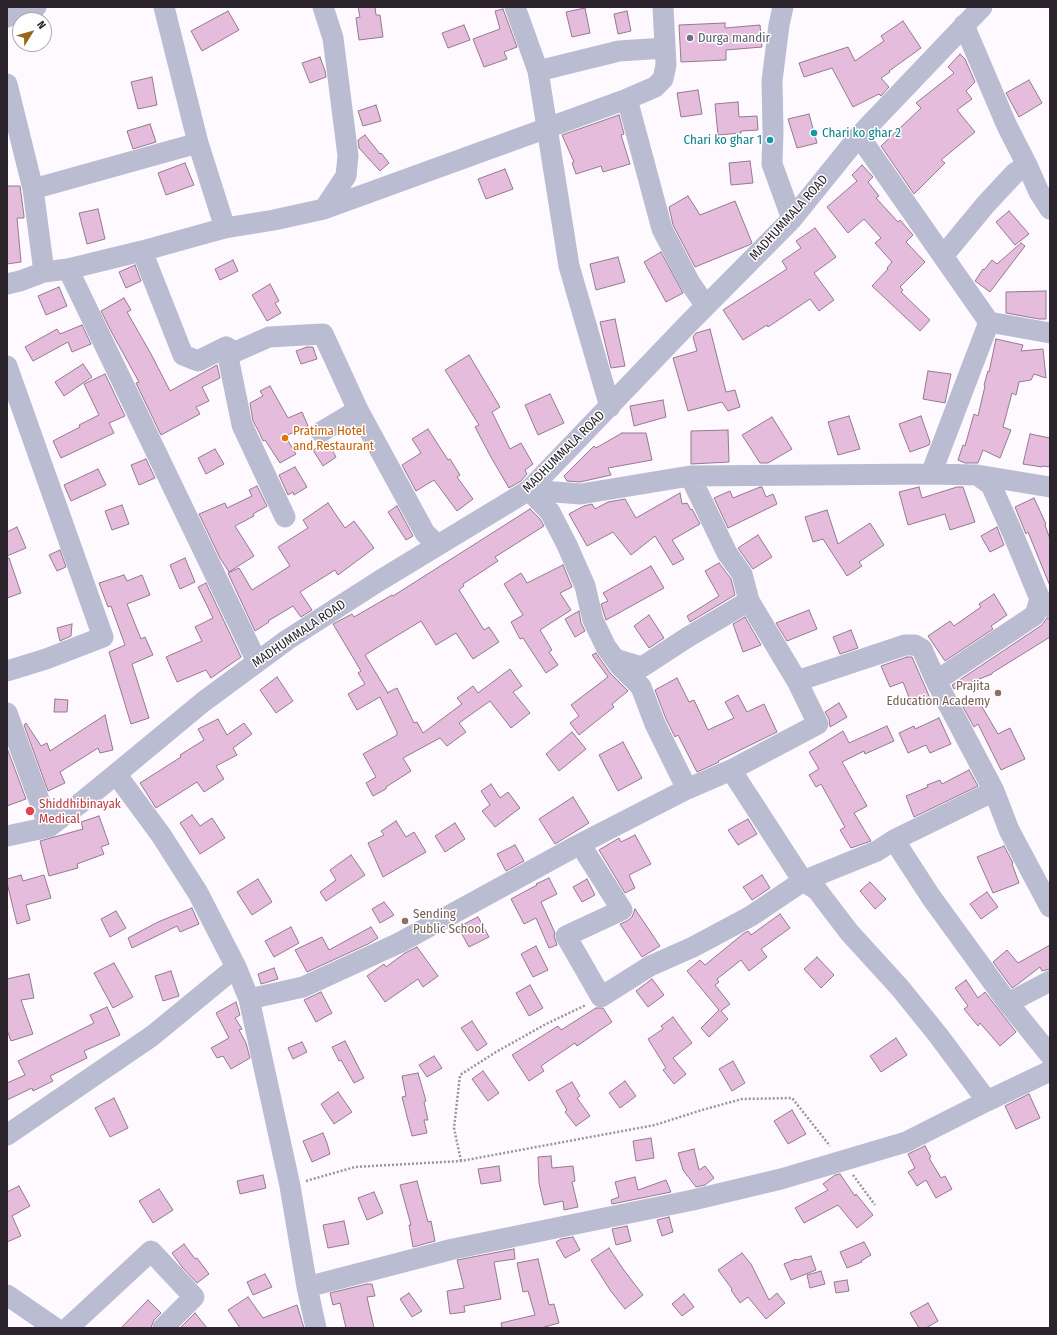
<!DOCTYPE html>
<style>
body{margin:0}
#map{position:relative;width:1057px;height:1335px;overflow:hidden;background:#fef9fe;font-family:"Fira Sans Condensed",sans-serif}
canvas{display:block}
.frame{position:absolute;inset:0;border:8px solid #2c242d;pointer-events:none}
.north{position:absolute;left:12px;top:12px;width:40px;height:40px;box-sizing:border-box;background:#fff;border:1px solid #aba7ab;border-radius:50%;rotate:53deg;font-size:11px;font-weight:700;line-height:16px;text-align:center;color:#2c242d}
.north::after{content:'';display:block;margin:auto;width:14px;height:18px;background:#99671b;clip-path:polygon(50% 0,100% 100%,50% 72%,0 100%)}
</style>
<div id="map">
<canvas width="1057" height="1335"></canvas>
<div class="frame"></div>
<div class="north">N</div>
</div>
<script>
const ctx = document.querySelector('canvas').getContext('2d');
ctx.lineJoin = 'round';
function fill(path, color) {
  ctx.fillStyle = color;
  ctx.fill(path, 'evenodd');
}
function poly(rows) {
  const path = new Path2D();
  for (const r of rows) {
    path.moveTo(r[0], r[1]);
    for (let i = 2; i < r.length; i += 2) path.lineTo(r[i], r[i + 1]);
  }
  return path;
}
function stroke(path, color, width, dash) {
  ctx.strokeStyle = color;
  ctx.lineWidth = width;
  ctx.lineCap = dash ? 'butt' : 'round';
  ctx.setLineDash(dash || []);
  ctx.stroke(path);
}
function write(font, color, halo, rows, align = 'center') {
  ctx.font = font + ' "Fira Sans Condensed",sans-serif';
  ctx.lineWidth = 3;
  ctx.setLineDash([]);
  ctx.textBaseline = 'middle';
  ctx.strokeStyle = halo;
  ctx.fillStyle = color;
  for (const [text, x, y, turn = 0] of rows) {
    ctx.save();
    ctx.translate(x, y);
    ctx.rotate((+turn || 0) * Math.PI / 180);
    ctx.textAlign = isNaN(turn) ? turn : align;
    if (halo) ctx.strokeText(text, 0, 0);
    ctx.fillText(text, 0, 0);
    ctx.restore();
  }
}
const building = poly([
 [358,7,375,7,376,15,380,15,383,37,359,40,356,18,360,17,358,7],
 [585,8,590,33,572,37,566,12,585,8],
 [503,9,517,47,504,52,507,59,484,67,473,39,500,29,495,11,503,9],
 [228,11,239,30,202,51,191,31,228,11],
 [627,11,631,31,618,34,614,14,627,11],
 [903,21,921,48,889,71,890,72,881,78,889,87,881,96,879,94,853,107,832,68,804,77,799,63,848,47,855,61,884,41,881,36,903,21],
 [725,23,725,28,760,25,762,47,726,50,726,60,681,62,679,25,725,23],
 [464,25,470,40,448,48,442,33,464,25],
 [960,54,965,59,975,82,966,91,972,99,957,110,975,132,941,160,945,163,914,194,881,146,921,108,916,103,954,73,948,67,960,54],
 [320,57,325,71,326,77,310,83,302,63,320,57],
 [152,77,157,105,138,109,131,82,152,77],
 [1029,80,1042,103,1019,117,1006,93,1029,80],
 [698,90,702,114,681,117,677,93,698,90],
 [738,102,739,117,757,116,758,130,741,131,741,133,718,135,715,104,738,102],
 [376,105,381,121,363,126,358,111,376,105],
 [809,114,817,143,797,148,788,119,809,114],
 [619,115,624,134,621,135,630,164,603,172,601,166,576,174,572,163,574,162,562,135,619,115],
 [150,124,156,142,133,149,127,131,150,124],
 [365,135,380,154,381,153,389,163,380,171,359,148,358,140,365,135],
 [750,161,753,183,731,185,729,163,750,161],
 [185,163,194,185,166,195,158,173,185,163],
 [862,165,873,177,868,182,879,196,876,198,898,222,900,220,913,235,906,242,925,262,900,287,903,290,901,292,930,320,920,331,872,286,888,269,887,268,892,262,875,243,881,238,864,219,848,233,827,207,857,181,852,175,862,165],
 [505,169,513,189,486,199,478,179,505,169],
 [7,186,20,186,24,216,24,218,17,218,21,262,7,264,7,186],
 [688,196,700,215,735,201,752,243,749,245,695,267,673,225,669,207,688,196],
 [98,209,105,239,87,244,79,213,98,209],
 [1009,211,1029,234,1015,245,996,222,1009,211],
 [815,228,836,257,814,273,834,300,819,311,810,299,768,327,767,325,743,340,723,310,787,269,782,261,801,248,796,241,815,228],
 [1021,243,1025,246,990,292,975,281,983,269,984,270,992,260,997,264,1021,243],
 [661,252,683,293,666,302,644,262,661,252],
 [618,257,625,282,596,290,590,264,618,257],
 [233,260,238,271,220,280,215,269,233,260],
 [135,265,141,281,126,288,119,272,135,265],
 [270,284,279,301,275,303,281,313,267,321,252,295,270,284],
 [59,287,67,306,46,315,38,296,59,287],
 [1046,291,1046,319,1039,319,1006,313,1006,292,1046,291],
 [124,298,131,310,127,312,151,354,170,391,217,365,220,378,202,387,209,401,196,407,200,414,161,435,136,383,139,382,112,333,101,311,124,298],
 [615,319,625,366,611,368,600,322,615,319],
 [82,325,91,344,72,352,68,342,33,361,25,347,57,329,60,334,82,325],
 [710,329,726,392,735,390,740,407,728,411,722,402,688,411,673,358,697,351,693,337,696,333,710,329],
 [996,339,1023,345,1021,351,1043,349,1046,378,1034,374,1031,380,1019,382,1016,395,1012,393,1003,427,1011,430,1000,458,983,450,978,463,965,463,958,460,963,445,965,446,974,414,978,416,985,386,984,385,988,371,989,372,996,339],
 [307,347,313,347,317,359,301,364,296,351,307,347],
 [469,355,500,407,492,412,510,449,521,443,533,464,525,470,527,474,521,481,509,488,492,459,475,427,479,425,445,370,469,355],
 [83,364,92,377,64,396,55,382,83,364],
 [928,371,951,374,945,403,923,399,928,371],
 [105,374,125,416,109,423,114,433,61,458,53,441,80,427,79,425,99,415,84,384,105,374],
 [270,386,288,418,302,412,308,426,285,436,296,454,280,463,265,440,263,441,259,432,253,421,250,403,263,396,260,391,270,386],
 [550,394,564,423,538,435,525,405,550,394],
 [663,400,666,417,634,426,630,406,663,400],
 [849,416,860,449,838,455,828,422,849,416],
 [921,416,930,442,929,445,910,452,899,424,921,416],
 [772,417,792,449,768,463,760,463,742,435,772,417],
 [428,429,448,460,450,459,460,475,457,477,473,499,457,511,434,480,416,491,402,465,421,453,412,439,428,429],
 [728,430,729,462,691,464,691,431,728,430],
 [622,433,646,433,652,460,608,468,611,475,580,482,567,481,564,476,594,446,596,448,622,433],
 [1030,434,1050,438,1050,467,1042,466,1042,467,1023,464,1030,434],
 [328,442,336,457,323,466,313,450,328,442],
 [215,449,224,464,206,474,198,458,215,449],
 [146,459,155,478,139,485,131,465,146,459],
 [295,467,307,487,294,495,293,492,288,495,279,475,295,467],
 [98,469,106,485,71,501,64,485,98,469],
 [257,486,267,506,253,514,254,516,235,526,254,556,229,572,220,558,199,514,225,503,227,508,252,496,249,490,257,486],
 [760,487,762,487,766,497,773,494,777,504,728,528,714,498,730,491,733,498,760,487],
 [919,487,922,498,957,487,963,487,975,522,950,530,945,514,908,525,899,492,919,487],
 [680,493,682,504,687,503,691,510,692,509,700,524,672,540,684,559,673,565,655,536,631,555,613,532,587,546,569,514,584,506,592,504,595,509,608,502,625,499,636,518,680,493],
 [1034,498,1046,524,1045,525,1050,539,1050,586,1028,532,1026,534,1015,507,1034,498],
 [328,503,345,528,354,521,374,548,338,575,335,570,300,592,312,610,301,617,293,606,268,621,269,622,255,631,228,573,239,568,252,590,290,566,278,547,308,528,303,520,328,503],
 [122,505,129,524,112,530,105,511,122,505],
 [397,506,413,536,406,540,388,512,397,506],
 [530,509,540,519,544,526,495,557,498,561,463,584,464,586,459,590,484,630,489,627,499,642,473,659,456,633,436,645,421,621,365,655,388,693,387,693,397,688,414,723,417,722,423,733,462,704,457,698,473,686,478,693,510,669,522,686,513,692,530,713,511,728,490,701,459,723,466,732,447,746,440,738,403,758,411,771,386,787,386,789,373,796,366,783,376,777,363,754,397,735,397,732,380,697,357,710,348,694,365,684,358,673,361,671,333,624,352,614,354,617,392,595,393,596,530,509],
 [827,510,838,544,870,523,884,545,859,562,862,566,847,576,823,539,813,542,805,517,827,510],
 [17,527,26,548,7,556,7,532,17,527],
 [997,527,1004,545,990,552,981,536,997,527],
 [758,535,772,557,753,569,738,548,758,535],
 [60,550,66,567,57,571,49,555,60,550],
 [7,558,9,558,21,593,7,598,7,558],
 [185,558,195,582,180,589,170,565,185,558],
 [719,563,731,579,735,595,690,622,687,616,719,596,705,571,719,563],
 [563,565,572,587,560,593,571,610,540,630,552,650,549,652,558,665,546,673,523,638,520,639,511,622,523,615,504,584,521,573,527,583,563,565],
 [651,566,664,588,606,620,601,604,608,601,603,593,651,566],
 [124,575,127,581,142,575,150,595,127,604,141,639,145,637,153,655,132,664,149,718,131,724,109,652,125,645,111,606,108,607,99,583,124,575],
 [206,583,241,657,211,678,206,670,177,682,166,657,202,641,195,627,213,618,198,587,206,583],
 [994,594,1007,615,991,626,993,629,945,661,928,636,950,621,954,626,981,607,979,604,994,594],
 [809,610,817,629,787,641,776,623,809,610],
 [579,611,581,623,585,631,575,637,565,619,579,611],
 [649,615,664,638,649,648,634,626,649,615],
 [745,617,761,645,743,652,733,624,745,617],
 [1047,618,1050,619,1050,637,992,673,992,674,954,689,952,685,1042,625,1047,618],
 [72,624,71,636,60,641,57,628,72,624],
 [851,630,858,648,840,654,833,637,851,630],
 [596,653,610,673,628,691,612,704,614,707,579,735,570,723,579,716,571,705,608,677,592,655,596,653],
 [907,657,912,657,930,698,912,705,903,682,890,687,881,666,907,657],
 [277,677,293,701,276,713,260,690,277,677],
 [677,678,689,702,694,700,708,730,734,718,725,702,738,695,747,712,764,704,777,732,718,761,719,762,697,772,678,735,675,737,666,719,655,690,677,678],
 [55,699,68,700,67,712,54,712,55,699],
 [978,700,998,734,1010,728,1025,759,1001,770,978,724,974,727,963,707,978,700],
 [839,703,847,717,830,727,829,719,825,712,839,703],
 [105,715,113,750,100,753,98,748,60,772,65,783,48,791,24,725,26,723,41,746,47,743,50,751,105,715],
 [939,718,951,744,930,753,926,745,908,753,899,733,914,726,915,729,939,718],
 [218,719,227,735,244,723,252,734,233,748,237,755,216,766,224,779,204,792,197,782,156,808,140,783,181,757,180,755,204,740,198,729,218,719],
 [887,726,894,741,865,754,864,751,842,762,867,806,854,813,871,841,851,848,840,830,845,827,821,784,816,787,809,775,819,769,809,752,843,731,849,743,887,726],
 [572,732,586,749,559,771,546,754,572,732],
 [623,742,642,778,618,791,599,755,623,742],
 [7,748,26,799,7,806,7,748],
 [969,770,978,786,914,817,906,796,928,787,927,785,940,780,942,784,969,770],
 [491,784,500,798,508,792,520,808,495,827,482,811,490,805,481,791,491,784],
 [573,797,589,823,555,844,539,819,573,797],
 [192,815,200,826,212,818,225,838,200,854,180,823,192,815],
 [99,816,109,844,101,847,104,854,77,864,78,868,49,876,40,841,83,829,81,822,99,816],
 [748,819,757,834,738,845,728,830,748,819],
 [396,821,406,837,414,832,426,852,383,877,368,843,384,835,381,831,396,821],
 [455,823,465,839,445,852,435,836,455,823],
 [635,835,651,864,629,875,635,888,625,893,599,850,619,838,621,842,635,835],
 [515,845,524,861,506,871,497,854,515,845],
 [1004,846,1013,863,1012,864,1019,883,993,893,977,857,1004,846],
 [351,855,365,875,326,901,320,892,336,880,330,870,351,855],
 [21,875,23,881,44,875,51,898,26,905,30,920,17,924,7,883,7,879,21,875],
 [762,875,770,888,752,900,743,887,762,875],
 [549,878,557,894,541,902,555,933,554,936,557,945,549,948,536,918,524,924,511,899,537,885,536,884,549,878],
 [258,879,272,902,252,915,237,892,258,879],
 [587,879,595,895,582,902,573,887,587,879],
 [870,882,886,899,875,909,860,891,870,882],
 [987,892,998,907,981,919,970,904,987,892],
 [384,902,394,915,380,923,372,909,384,902],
 [192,908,199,924,180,932,177,926,132,948,128,938,158,922,192,908],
 [635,909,660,946,642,957,620,924,627,921,632,917,635,909],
 [116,911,126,928,110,937,101,919,116,911],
 [780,914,790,928,761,949,767,957,749,971,741,960,717,979,719,982,715,985,730,1004,721,1011,728,1019,709,1037,701,1028,719,1010,687,971,700,960,705,965,743,934,748,931,751,935,780,914],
 [478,917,489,937,469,947,458,927,478,917],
 [291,927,299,943,274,957,265,941,291,927],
 [371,927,378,938,368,944,307,972,295,950,322,937,329,950,371,927],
 [1050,945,1050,969,1042,971,1040,967,1018,984,1012,988,993,962,1007,950,1018,963,1050,945],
 [536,946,548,970,533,977,521,954,536,946],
 [417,947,438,976,423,987,418,979,385,1002,367,976,384,964,386,967,405,953,417,947],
 [817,957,834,975,821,988,804,969,817,957],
 [114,963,133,997,113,1008,94,973,114,963],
 [274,968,278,979,261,984,258,974,274,968],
 [171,971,179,996,163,1001,155,976,171,971],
 [29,974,34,998,21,1000,33,1034,11,1041,7,1030,7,979,29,974],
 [652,979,664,995,648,1007,636,991,652,979],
 [966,980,978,998,985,992,1016,1032,1000,1046,980,1023,978,1026,964,1009,968,1006,955,988,966,980],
 [530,985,543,1008,529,1016,516,993,530,985],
 [321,992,332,1013,316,1022,304,1000,321,992],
 [236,1002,240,1015,235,1018,242,1029,239,1030,246,1043,250,1058,231,1069,223,1056,217,1058,211,1048,229,1038,216,1013,236,1002],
 [107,1007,120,1035,84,1051,87,1058,50,1076,53,1081,33,1091,32,1088,7,1100,7,1083,25,1075,18,1061,94,1023,90,1015,107,1007],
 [596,1008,603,1008,612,1022,577,1046,575,1043,541,1066,544,1071,529,1081,512,1055,558,1026,561,1030,596,1008],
 [673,1017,692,1043,673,1058,686,1074,674,1084,663,1070,666,1068,648,1039,663,1029,661,1026,673,1017],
 [472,1021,487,1044,477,1051,461,1028,472,1021],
 [896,1038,907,1055,881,1072,870,1056,896,1038],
 [345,1041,364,1078,354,1083,341,1060,339,1061,332,1047,345,1041],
 [302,1042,307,1052,293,1059,288,1048,302,1042],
 [434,1056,442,1068,427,1077,419,1065,434,1056],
 [733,1061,745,1083,732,1091,719,1069,733,1061],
 [483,1071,499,1093,488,1101,472,1079,483,1071],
 [418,1073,426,1101,424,1102,428,1120,424,1120,427,1133,412,1136,402,1097,406,1096,402,1076,418,1073],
 [625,1081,636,1096,620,1108,609,1093,625,1081],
 [572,1082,580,1096,577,1098,590,1116,576,1126,565,1112,567,1110,556,1091,572,1082],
 [338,1092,352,1112,334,1124,321,1104,338,1092],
 [1029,1094,1040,1118,1016,1129,1005,1106,1029,1094],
 [114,1098,128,1128,110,1137,95,1108,114,1098],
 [792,1110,806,1134,788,1144,774,1121,792,1110],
 [323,1133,327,1143,330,1154,312,1162,303,1141,323,1133],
 [651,1138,654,1158,636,1161,633,1141,651,1138],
 [925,1146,931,1157,929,1158,941,1178,945,1176,952,1189,936,1198,926,1180,917,1186,908,1172,915,1168,908,1154,925,1146],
 [694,1149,699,1170,705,1166,714,1178,705,1185,696,1187,683,1170,678,1153,694,1149],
 [551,1156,552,1168,573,1166,575,1181,572,1182,578,1207,564,1210,563,1201,544,1205,539,1183,538,1157,551,1156],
 [499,1166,501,1181,481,1184,478,1169,499,1166],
 [840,1174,855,1196,856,1194,873,1215,857,1228,838,1205,804,1223,795,1208,828,1190,823,1184,835,1175,840,1174],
 [263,1175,266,1188,240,1194,237,1181,263,1175],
 [635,1177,638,1190,666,1180,671,1192,612,1204,611,1200,619,1197,615,1182,635,1177],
 [417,1181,428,1222,431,1221,435,1241,413,1247,409,1225,411,1225,400,1185,417,1181],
 [19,1186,30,1206,12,1216,21,1236,7,1242,7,1192,19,1186],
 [159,1189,173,1210,153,1223,139,1201,159,1189],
 [374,1192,383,1213,367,1220,358,1198,374,1192],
 [669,1217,673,1232,662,1236,657,1220,669,1217],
 [344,1221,349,1244,328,1248,323,1225,344,1221],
 [627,1226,631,1241,616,1245,612,1229,627,1226],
 [573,1237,580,1250,565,1258,556,1242,561,1239,573,1237],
 [864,1242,871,1255,861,1261,862,1262,847,1268,840,1252,864,1242],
 [184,1244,195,1259,197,1258,209,1274,197,1283,182,1267,172,1253,184,1244],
 [609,1248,623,1269,643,1295,625,1309,610,1290,591,1260,609,1248],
 [514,1249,515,1259,494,1262,501,1299,464,1306,465,1312,450,1314,447,1291,464,1288,457,1260,514,1249],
 [742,1253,751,1264,769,1300,777,1293,785,1303,766,1319,748,1297,740,1303,731,1290,732,1289,718,1270,742,1253],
 [811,1256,816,1270,791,1280,784,1264,796,1259,797,1260,811,1256],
 [538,1259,549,1305,554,1304,559,1323,541,1328,502,1328,501,1323,535,1315,528,1291,523,1292,517,1263,538,1259],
 [821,1271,825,1284,810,1288,807,1275,821,1271],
 [265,1274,272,1287,253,1295,247,1282,265,1274],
 [847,1280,849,1291,836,1293,834,1282,847,1280],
 [367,1284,372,1284,375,1296,367,1297,374,1328,346,1328,340,1303,333,1305,330,1293,367,1284],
 [409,1293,422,1311,412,1317,400,1299,409,1293],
 [684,1294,694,1307,682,1316,672,1304,684,1294],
 [248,1297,263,1318,297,1305,304,1328,240,1328,228,1310,248,1297],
 [148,1300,161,1313,154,1320,152,1325,151,1328,121,1328,148,1300],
 [928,1303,938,1321,926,1328,919,1328,910,1313,928,1303],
 [195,1313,207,1328,180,1328,195,1313]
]);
fill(building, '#e6bcdd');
stroke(building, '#937a8e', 1);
stroke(poly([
 [461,1161,454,1128,460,1075,496,1052,546,1024,586,1005],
 [853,1175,875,1205],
 [306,1181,355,1167,461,1161,655,1125,702,1110,742,1099,792,1098,830,1146]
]), '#9a949b', 2.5, [2, 2]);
stroke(poly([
 [323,7,333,38,348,156,346,176,324,209],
 [515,7,538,71],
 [783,7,779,25,772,81,773,131,772,164,792,219],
 [7,17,36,7],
 [7,84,33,189],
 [627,99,662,229,690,283,706,306],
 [859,136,989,322,1050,333],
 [198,143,225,228],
 [1027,165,1039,192,1050,209],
 [142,251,183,355,198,361,226,347],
 [943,256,986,204,1015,173,1027,165,1007,126,964,25],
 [68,269,257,662],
 [44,272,33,189,198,143,164,7],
 [7,284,20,281,44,272,68,269,142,251,225,228,274,220,324,209,627,99,655,87,663,79,666,65,663,7],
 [7,366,103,637,46,659,7,671],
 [610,407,569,266,538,71,619,51,665,48],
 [321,432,358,410],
 [931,474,989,322],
 [977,475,991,485,1013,534,1040,599],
 [285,517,242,425,226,347,235,352,269,337,323,334,358,410,425,533,437,545],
 [615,659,642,667,688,637,749,601],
 [797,681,905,645,915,645,922,649,936,681,994,791,1009,830,1050,907],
 [936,681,1035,615,1040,599,1050,607],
 [7,713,49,827],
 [731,770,803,881,817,890,849,932,900,988,938,1035,987,1101],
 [116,774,161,835,198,893,236,967,249,999,290,1186,307,1287,316,1328],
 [687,789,655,724,641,687,620,666,606,647,593,620,585,586,567,545,550,512,529,490,581,494,690,476,931,474,977,475,1050,487],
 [7,836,49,827,78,805,116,774,203,702,287,640,379,581,529,490,688,324,792,219,859,136,982,7],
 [894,840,931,897,1008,1003,1050,1055],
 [580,844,622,910,566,936,601,997,650,966,693,947,751,916,803,881,877,851,894,840,994,791],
 [249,999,303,987,399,943,580,844,687,789,731,770,818,724,797,681,749,601,742,574,727,553,690,476],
 [1008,1003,1050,981],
 [7,1135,152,1036,236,967],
 [307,1287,453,1249,693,1200,781,1179,906,1142,987,1101,1050,1071],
 [7,1295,55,1328],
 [68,1328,151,1251,194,1297,163,1328]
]), '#babdd2', 21);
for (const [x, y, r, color] of [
 [690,38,4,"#6b7280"],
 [814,133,4,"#0f9aa8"],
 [770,140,4,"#0f9aa8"],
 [285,438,4,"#e8710a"],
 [998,693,4,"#8d6e63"],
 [30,811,5,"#e0444e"],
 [405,921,4,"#8d6e63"]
]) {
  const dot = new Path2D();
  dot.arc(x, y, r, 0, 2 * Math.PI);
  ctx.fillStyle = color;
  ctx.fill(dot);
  stroke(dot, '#fff', 1.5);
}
write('13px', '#5b616d', '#fff', [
 ["Durga mandir",698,38]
], 'left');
write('13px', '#0d838f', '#fff', [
 ["Chari ko ghar 2",822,133],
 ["Chari ko ghar 1",762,140,"right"]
], 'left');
write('13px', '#2c242d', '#fff', [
 ["MADHUMMALA ROAD",789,218,-48],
 ["MADHUMMALA ROAD",564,452,-45],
 ["MADHUMMALA ROAD",299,634,-34]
]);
write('13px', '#c56008', '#fff', [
 ["Pratima Hotel",293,431],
 ["and Restaurant",293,446]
], 'left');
write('13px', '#785e54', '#fff', [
 ["Prajita",990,686],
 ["Education Academy",990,701],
 ["Sending",413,914,"left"],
 ["Public School",413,929,"left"]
], 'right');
write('13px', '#be3a42', '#fff', [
 ["Shiddhibinayak",39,804],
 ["Medical",39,819]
], 'left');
</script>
